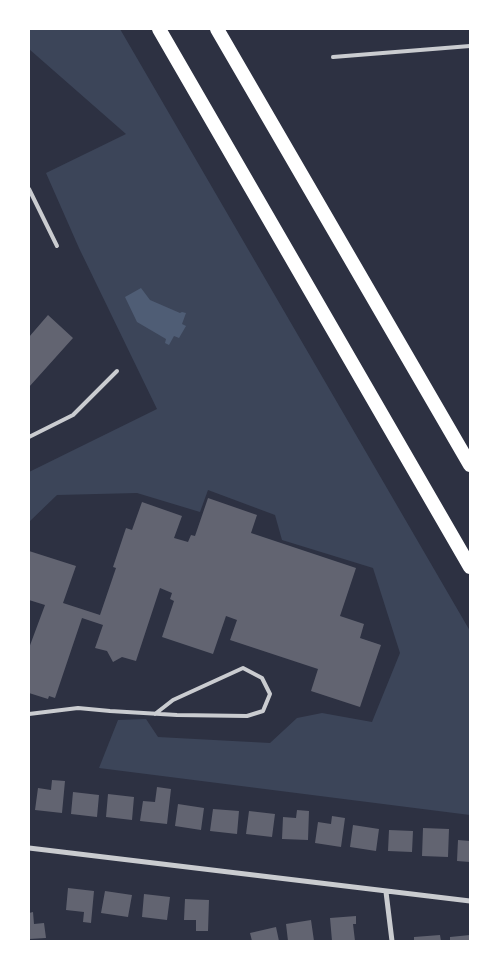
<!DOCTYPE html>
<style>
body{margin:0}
#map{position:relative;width:499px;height:970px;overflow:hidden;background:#2d3142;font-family:Georgia,serif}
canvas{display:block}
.frame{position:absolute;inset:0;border:30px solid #fff;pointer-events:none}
</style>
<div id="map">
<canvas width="499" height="970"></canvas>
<div class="frame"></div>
</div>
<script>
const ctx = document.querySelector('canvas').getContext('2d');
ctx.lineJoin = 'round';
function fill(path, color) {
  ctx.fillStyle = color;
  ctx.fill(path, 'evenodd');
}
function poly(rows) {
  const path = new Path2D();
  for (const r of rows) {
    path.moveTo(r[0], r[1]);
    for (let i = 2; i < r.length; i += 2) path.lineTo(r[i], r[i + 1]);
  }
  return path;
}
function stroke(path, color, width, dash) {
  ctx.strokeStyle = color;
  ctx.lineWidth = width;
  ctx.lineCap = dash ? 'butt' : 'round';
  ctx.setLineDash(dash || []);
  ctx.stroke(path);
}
fill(poly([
 [29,29,120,29,470,631,470,815,99,768,118,720,146,719,158,737,270,743,297,718,322,713,372,722,400,653,373,568,282,540,275,515,208,490,200,512,137,493,57,495,29,522,29,472,157,409,79,248,46,173,126,134,29,49]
]), '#3c4559');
fill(poly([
 [141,288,150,300,180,313,182,312,186,313,182,324,186,326,179,338,174,336,169,345,165,343,166,339,137,322,125,297]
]), '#4f5d75');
fill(poly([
 [48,315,73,338,29,387,29,337],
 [208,498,257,515,251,533,356,568,340,616,364,624,360,638,381,645,360,707,311,691,318,669,230,640,237,620,226,616,213,654,162,637,174,601,170,599,172,593,160,588,136,661,122,657,113,662,107,651,95,648,103,625,82,618,55,698,49,696,48,699,29,693,29,648,45,605,29,600,29,551,76,566,63,603,100,615,116,568,113,567,126,528,132,530,142,502,182,516,174,538,188,542,191,535,195,536],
 [52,780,65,781,62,813,35,810,38,788,51,790],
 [157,787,171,789,167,824,140,821,143,801,155,802],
 [73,792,99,795,97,817,71,814],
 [108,794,134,797,132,820,106,817],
 [178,804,204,808,201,830,175,826],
 [213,809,239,811,237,834,210,831],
 [297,810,309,811,308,840,282,839,283,817,296,818],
 [249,811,275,814,272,837,246,834],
 [332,816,345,818,341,847,315,843,318,822,331,824],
 [353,825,379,829,376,851,350,847],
 [423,828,449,829,448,857,422,856],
 [389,830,413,831,412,852,388,851],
 [458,840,470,841,470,862,457,861],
 [68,888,94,891,91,923,83,922,84,912,66,910],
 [105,891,132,895,128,917,101,913],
 [144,894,170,897,167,920,142,917],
 [185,899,209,900,208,931,196,931,196,920,184,920],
 [33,912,34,924,44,923,46,938,29,939,29,913],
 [356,916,356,924,353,924,355,941,332,941,330,918],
 [311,920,314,941,288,941,286,924],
 [276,927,279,941,252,941,250,933],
 [440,935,441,941,414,941,414,937],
 [470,935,470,941,450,941,450,937]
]), '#626471');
stroke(poly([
 [333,57,470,46],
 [29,189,57,246],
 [29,437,73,415,117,371],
 [29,714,78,708,110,711,177,715,247,716,263,711,270,694,262,678,243,668,173,700,155,714]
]), '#caccd0', 4);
stroke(poly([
 [29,848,470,901],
 [386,892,392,941]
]), '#caccd0', 5);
stroke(poly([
 [159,29,470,567],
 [217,29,470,465]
]), '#fff', 14);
</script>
